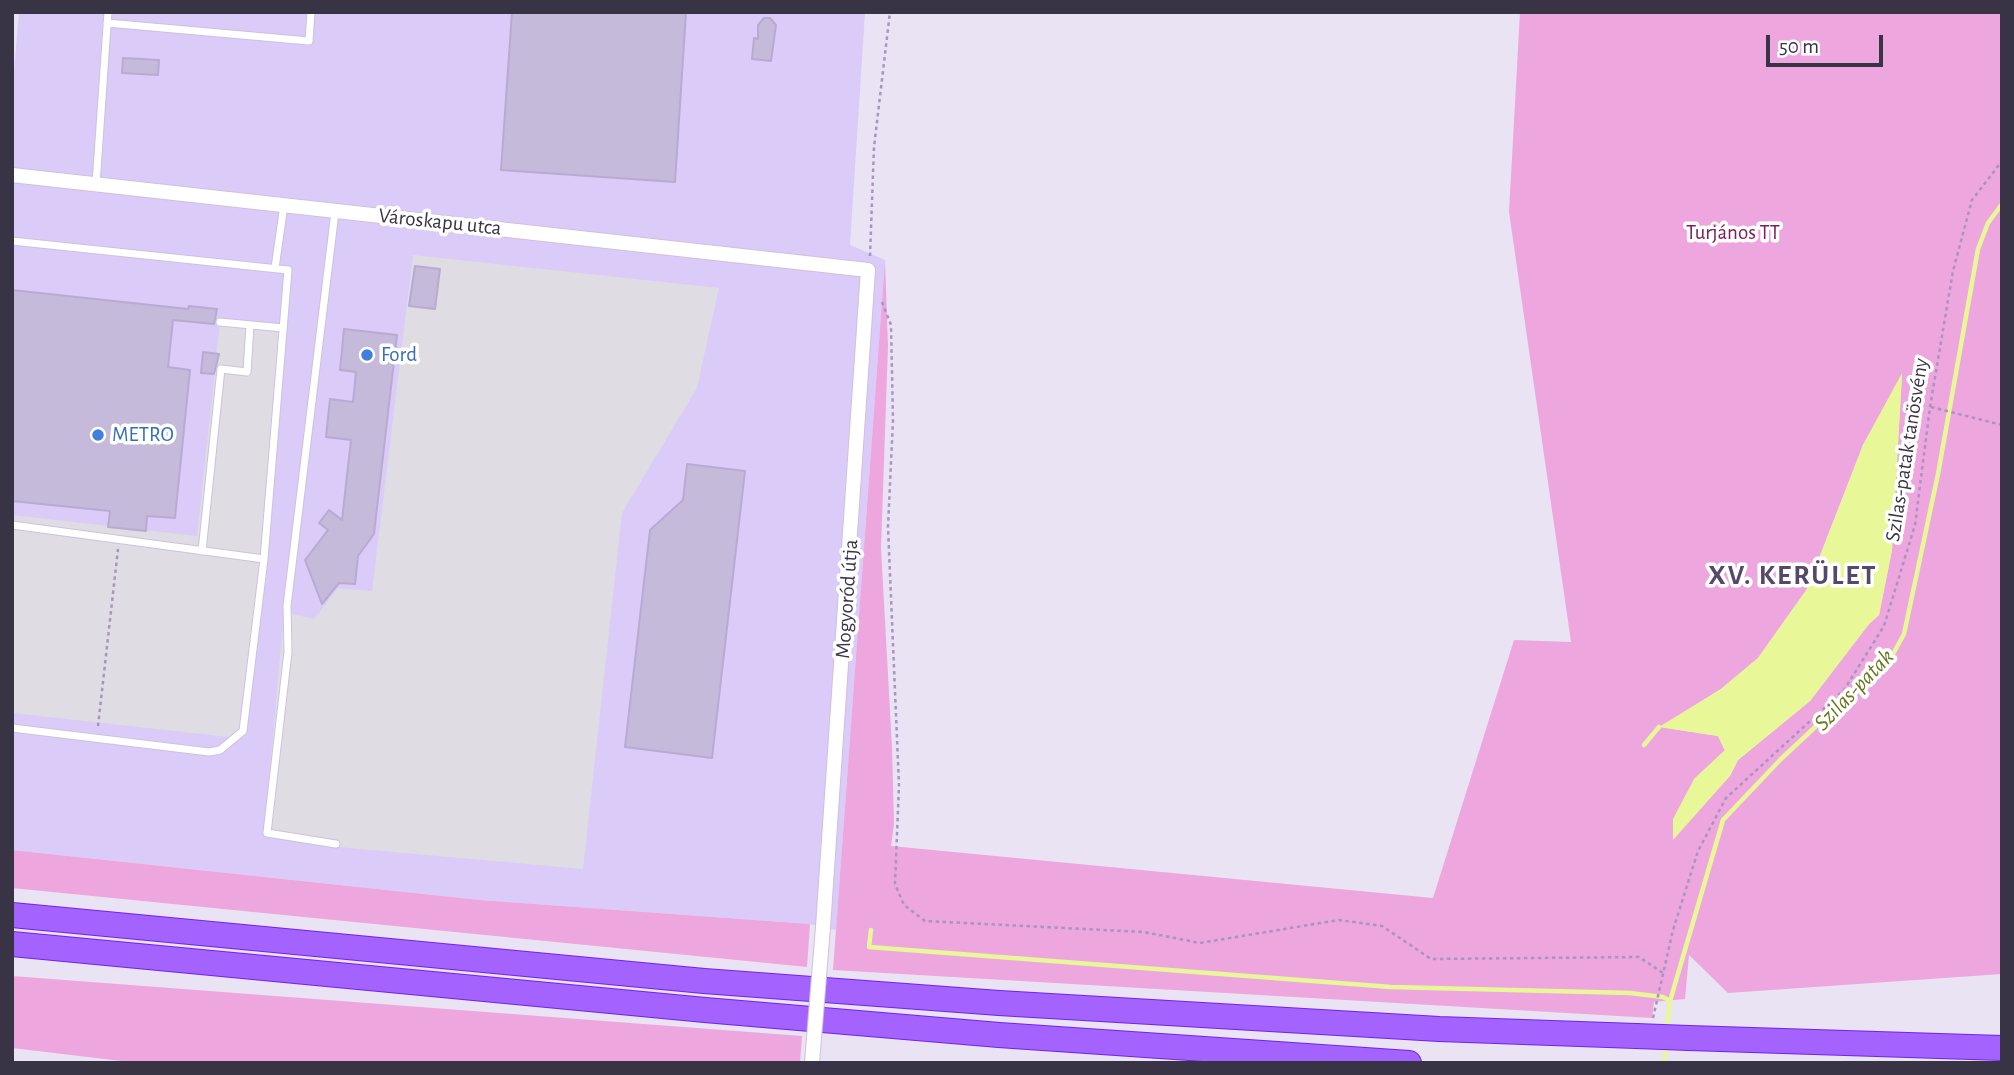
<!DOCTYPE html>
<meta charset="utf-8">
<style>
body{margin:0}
#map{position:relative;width:2014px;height:1075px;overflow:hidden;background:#eae3f3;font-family:"Alegreya Sans",sans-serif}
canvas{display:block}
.frame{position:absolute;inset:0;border:14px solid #393346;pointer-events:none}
.scale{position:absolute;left:1766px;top:35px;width:117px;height:32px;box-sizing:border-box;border:4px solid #393346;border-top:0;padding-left:9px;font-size:21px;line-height:24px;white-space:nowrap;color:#393346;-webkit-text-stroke:5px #fff;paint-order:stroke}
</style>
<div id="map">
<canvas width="2014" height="1075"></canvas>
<div class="frame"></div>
<div class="scale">50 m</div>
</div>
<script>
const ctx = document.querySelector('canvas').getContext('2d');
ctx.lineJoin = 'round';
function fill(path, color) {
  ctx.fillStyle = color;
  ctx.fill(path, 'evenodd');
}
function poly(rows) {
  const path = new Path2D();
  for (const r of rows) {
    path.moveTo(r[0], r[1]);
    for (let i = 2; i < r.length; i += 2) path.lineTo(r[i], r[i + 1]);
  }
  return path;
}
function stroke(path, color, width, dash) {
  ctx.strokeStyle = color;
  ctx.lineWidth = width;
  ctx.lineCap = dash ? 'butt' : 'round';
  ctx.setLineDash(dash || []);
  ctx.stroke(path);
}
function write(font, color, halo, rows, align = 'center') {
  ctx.font = font + ' "Alegreya Sans",sans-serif';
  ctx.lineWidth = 7;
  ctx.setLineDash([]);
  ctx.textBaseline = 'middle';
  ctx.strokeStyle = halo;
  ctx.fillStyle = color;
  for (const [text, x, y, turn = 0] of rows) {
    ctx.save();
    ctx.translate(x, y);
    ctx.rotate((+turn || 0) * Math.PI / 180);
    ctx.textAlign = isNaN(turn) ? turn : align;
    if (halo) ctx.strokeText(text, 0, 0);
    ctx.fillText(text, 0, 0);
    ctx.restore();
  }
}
fill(poly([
 [19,12,865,12,850,245,885,260,836,930,810,924,480,900,12,850,12,95]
]), '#dacbf8');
fill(poly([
 [1520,12,2002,12,2002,974,1728,993,1689,955,1685,999,1654,1002,1652,1018,833,970,885,260,888,346,881,548,892,747,894,824,891,846,1433,898,1514,640,1571,642,1509,212],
 [1902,375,1892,550,1879,615,1869,624,1810,701,1738,760,1730,776,1694,779,1725,751,1718,736,1661,727,1721,689,1758,658,1807,589,1863,445],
 [12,850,480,900,810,924,807,967,12,888],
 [12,976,802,1036,800,1063,138,1063,12,1048]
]), '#eda7de');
fill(poly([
 [413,255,719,288,697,388,622,513,583,869,348,848,264,836,284,612,314,619,338,588,372,591],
 [220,322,283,328,264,559,243,731,237,738,12,713,12,515,197,536]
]), '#dfdce3');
fill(poly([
 [1902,373,1892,550,1879,615,1869,624,1810,701,1738,760,1730,776,1673,840,1673,819,1694,779,1725,750,1718,736,1659,727,1721,689,1758,658,1807,589,1863,445]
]), '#e8f898');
stroke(poly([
 [1644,745,1659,727],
 [871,930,869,947,1391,987,1630,993,1663,997,1670,1001],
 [1667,1029,1670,1001,1723,820,1781,759,1893,654,1904,634,1938,474,1978,249,1988,223,2002,204],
 [1664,1063,1666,1044]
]), '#e8f898', 4.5);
const building = poly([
 [512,12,686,12,675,182,501,170,512,12],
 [764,18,770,18,776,25,771,61,752,59,754,38,758,39,758,25,764,18],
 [123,58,159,60,158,75,122,73,123,58],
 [415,266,440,269,435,309,409,306,415,266],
 [12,290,188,309,189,306,217,309,214,324,173,320,168,367,190,370,175,518,147,516,146,531,108,527,110,511,12,501,12,290],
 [344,329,397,335,374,534,358,556,355,584,339,583,322,604,305,560,328,530,319,523,329,510,342,520,351,440,326,437,330,399,353,402,356,372,340,370,344,329],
 [203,352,219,354,214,374,201,373,203,352],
 [687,464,745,471,712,758,625,747,650,530,683,500,687,464]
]);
fill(building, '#c5bad9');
stroke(building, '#b8aad2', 2);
const service = poly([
 [107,23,309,41,311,12],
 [96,184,108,12],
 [335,212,287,606,288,652,267,833,336,844],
 [12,241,288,270,264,559,243,731,220,750,209,752,12,728],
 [275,268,284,205],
 [220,322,283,328],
 [12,525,264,559],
 [202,551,221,369,247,372,250,325]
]);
const minor = poly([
 [12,175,868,270,823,927]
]);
const motorway = poly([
 [12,915,704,981,999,1003,1439,1029,1636,1036],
 [12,944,705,1010,999,1035,1409,1063],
 [1689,1038,2002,1048]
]);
stroke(service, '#cdc2de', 9);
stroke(minor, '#cdc2de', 16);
stroke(motorway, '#7123ed', 26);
stroke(poly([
 [870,256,874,147,890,12],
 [882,302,891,325,893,420,888,527,899,785,895,884,904,905,925,921,1144,932,1200,943,1339,920,1382,926,1431,959,1639,957,1663,973],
 [1931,407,2002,425],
 [98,726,118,549],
 [1653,1018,1673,930,1698,851,1726,798,1844,690,1884,626,1915,525,1930,407,1953,271,1972,200,2002,161]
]), '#a794c3', 2.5, [3.5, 3.5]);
stroke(service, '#fff', 7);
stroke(minor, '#fff', 14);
stroke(motorway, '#a462ff', 24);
const minorBridge = poly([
 [812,1063,823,927]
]);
const motorwayBridge = poly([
 [1636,1036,1689,1038]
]);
stroke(minorBridge, '#cdc2de', 16, []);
stroke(motorwayBridge, '#7123ed', 26, []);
stroke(minorBridge, '#fff', 14);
stroke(motorwayBridge, '#a462ff', 24);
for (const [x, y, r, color] of [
 [367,355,7,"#3f7fe0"],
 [98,435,7,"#3f7fe0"]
]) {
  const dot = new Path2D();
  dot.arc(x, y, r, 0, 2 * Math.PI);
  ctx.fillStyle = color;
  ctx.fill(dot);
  stroke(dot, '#fff', 2.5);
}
write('21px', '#393346', '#fff', [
 ["Városkapu utca",440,222,6],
 ["Szilas-patak tanösvény",1907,450,-81],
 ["Mogyoród útja",847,599,-86]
]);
write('21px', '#7d205a', '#fff', [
 ["Turjános TT",1733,233]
]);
write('21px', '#366cbe', '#fff', [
 ["Ford",381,355],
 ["METRO",112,435]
], 'left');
write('italic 23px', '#67781b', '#fff', [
 ["Szilas-patak",1854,690,-46]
]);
ctx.letterSpacing = '2px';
write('bold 28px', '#54496a', '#fff', [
 ["XV. KERÜLET",1793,576]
]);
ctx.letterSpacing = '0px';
</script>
